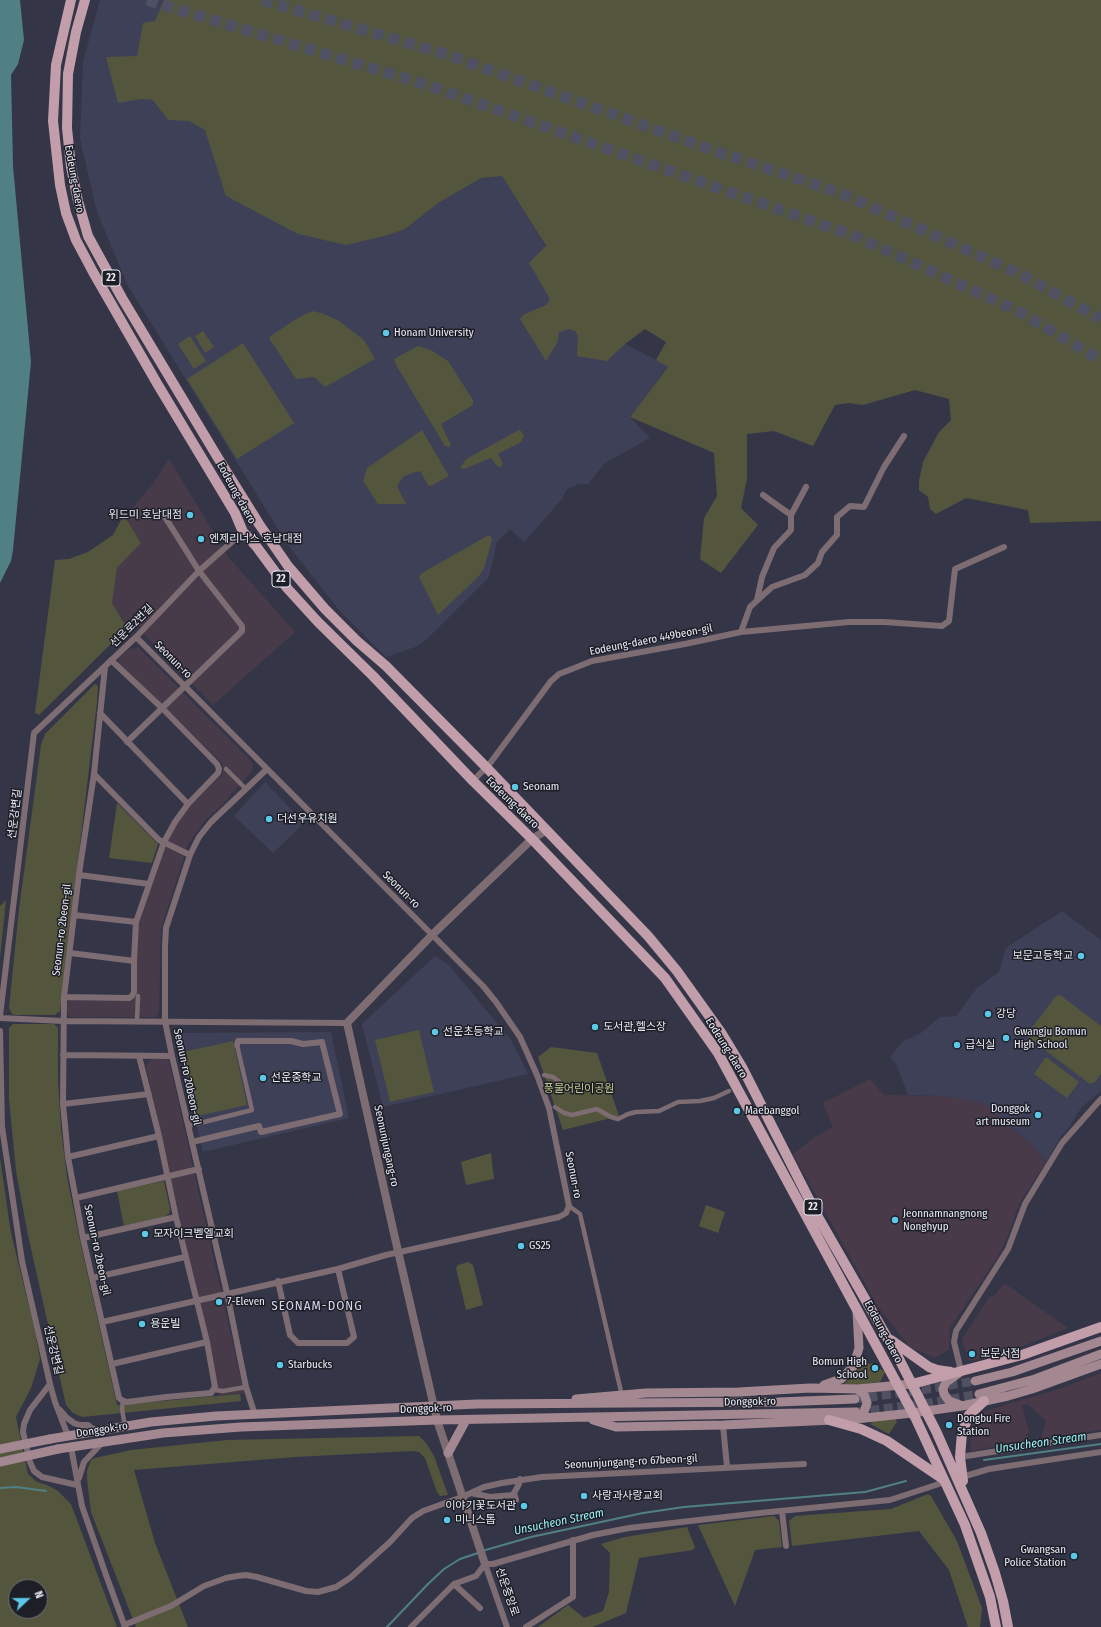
<!DOCTYPE html>
<meta charset="utf-8">
<style>
body{margin:0}
#map{position:relative;width:1101px;height:1627px;overflow:hidden;background:#343648;font-family:"Fira Sans Condensed",sans-serif}
canvas{display:block}
.north{position:absolute;left:8px;top:1579px;width:40px;height:40px;box-sizing:border-box;background:#1d1e26;border:1px solid #6e7079;border-radius:50%;rotate:68deg;font-size:11px;font-weight:700;line-height:16px;text-align:center;color:#e8eaf5}
.north::after{content:'';display:block;margin:auto;width:14px;height:18px;background:#5cc7e7;clip-path:polygon(50% 0,100% 100%,50% 72%,0 100%)}
</style>
<div id="map">
<canvas width="1101" height="1627"></canvas>
<div class="north">N</div>
</div>
<script>
const ctx = document.querySelector('canvas').getContext('2d');
ctx.lineJoin = 'round';
function fill(path, color) {
  ctx.fillStyle = color;
  ctx.fill(path, 'evenodd');
}
function poly(rows) {
  const path = new Path2D();
  for (const r of rows) {
    path.moveTo(r[0], r[1]);
    for (let i = 2; i < r.length; i += 2) path.lineTo(r[i], r[i + 1]);
  }
  return path;
}
function stroke(path, color, width, dash) {
  ctx.strokeStyle = color;
  ctx.lineWidth = width;
  ctx.lineCap = dash ? 'butt' : 'round';
  ctx.setLineDash(dash || []);
  ctx.stroke(path);
}
function write(font, color, halo, rows, align = 'center') {
  ctx.font = font + ' "Fira Sans Condensed","Noto Sans KR",sans-serif';
  ctx.lineWidth = 3;
  ctx.setLineDash([]);
  ctx.textBaseline = 'middle';
  ctx.strokeStyle = halo;
  ctx.fillStyle = color;
  for (const [text, x, y, turn = 0] of rows) {
    ctx.save();
    ctx.translate(x, y);
    ctx.rotate((+turn || 0) * Math.PI / 180);
    ctx.textAlign = isNaN(turn) ? turn : align;
    if (halo) ctx.strokeText(text, 0, 0);
    ctx.fillText(text, 0, 0);
    ctx.restore();
  }
}
fill(poly([
 [169,459,229,558,295,632,213,705,146,636,137,623,129,629,127,628,112,603,117,568,141,543,125,517,153,484],
 [138,647,252,762,253,767,252,771,222,805,205,820,188,844,161,929,159,1010,158,1015,154,1017,70,1017,67,1013,67,1003,71,1000,135,998,138,925,161,856,178,820,193,803,221,776,223,771,222,763,214,755,119,663,119,658,128,650],
 [163,1057,169,1061,244,1393,220,1396,146,1067,150,1060],
 [1004,1283,1068,1328,1023,1346,971,1361,968,1359,962,1339,990,1296,993,1297,994,1296]
]), '#473b4a');
fill(poly([
 [870,1079,884,1095,942,1096,983,1103,1036,1149,1046,1162,1019,1204,1007,1238,997,1258,950,1328,949,1349,935,1358,910,1347,878,1307,793,1154,815,1137,833,1127,823,1103],
 [1101,1373,1101,1430,1041,1439,1046,1421,1028,1404,1022,1405,1029,1432,1026,1435,1027,1441,970,1451,973,1425,985,1411,1062,1388]
]), '#483a48');
fill(poly([
 [100,0,204,0,502,176,578,299,625,344,668,366,630,417,650,438,605,463,588,484,579,484,566,490,563,498,524,542,510,529,497,542,489,577,427,639,415,647,386,657,339,610,288,545,127,284,97,212,80,139,83,62],
 [265,782,304,823,273,853,234,816],
 [1062,911,1101,940,1101,1091,1081,1108,1067,1130,1061,1136,1046,1162,1036,1149,983,1103,942,1096,908,1095,897,1066,890,1057,902,1042,921,1033,940,1017,956,1016,977,988,999,972,1006,948],
 [435,956,448,964,511,1040,528,1074,383,1107,362,1024],
 [331,1032,349,1118,203,1152,176,1037,182,1033]
]), '#3d4057');
fill(poly([
 [164,0,1101,0,1101,521,1030,523,1028,510,966,498,936,514,930,509,928,497,919,490,919,481,923,462,939,432,951,420,949,399,915,390,863,405,848,403,835,405,813,446,774,431,747,434,747,478,741,508,758,525,721,573,700,559,704,518,717,496,714,453,630,417,668,367,656,360,666,342,645,329,625,344,607,361,577,356,578,336,575,331,569,329,559,332,558,341,546,361,520,319,525,314,546,305,550,299,529,263,546,246,502,176,481,178,438,203,405,229,388,235,346,245,298,234,226,196,205,130,189,121,168,120,153,100,141,99,118,103,106,57,137,56,143,23,155,21],
 [312,311,321,313,338,320,347,327,364,340,375,359,325,387,314,377,296,379,269,338,272,335,298,318],
 [203,331,214,347,205,353,195,336],
 [190,336,206,361,194,369,178,344],
 [243,343,294,423,237,459,187,379],
 [418,346,431,350,448,361,473,400,473,405,441,424,451,445,449,447,445,446,396,365,394,359],
 [422,430,449,476,431,486,428,485,420,471,412,473,403,477,397,486,406,504,378,504,363,481,367,468],
 [519,430,521,431,524,436,521,442,498,454,503,464,500,467,498,467,491,458,464,469,460,468,466,459],
 [125,517,141,543,117,568,112,603,127,628,39,715,35,713,55,560,69,559,88,552,113,535,121,520],
 [487,536,490,536,492,540,484,568,480,575,438,615,419,577,422,573],
 [95,684,98,686,97,702,60,1011,55,1015,15,1015,12,1014,9,1008,19,909,41,745,45,734],
 [117,803,158,844,152,863,109,858],
 [6,900,0,958,0,906],
 [1060,995,1101,1026,1101,1074,1095,1082,1090,1084,1029,1038,1027,1034,1056,996],
 [13,1024,54,1024,58,1028,58,1082,61,1129,67,1177,80,1241,117,1405,240,1394,241,1401,82,1417,73,1413,66,1405,28,1235,16,1171,9,1099,9,1028],
 [419,1030,434,1092,390,1102,375,1040],
 [233,1041,247,1105,197,1116,183,1052],
 [551,1047,597,1053,619,1116,563,1130,538,1057],
 [1046,1057,1079,1082,1067,1098,1034,1074],
 [491,1153,494,1179,466,1185,461,1162],
 [0,1158,11,1233,34,1327,40,1359,31,1388,16,1417,28,1474,37,1482,47,1485,58,1491,71,1504,117,1627,0,1627],
 [16,1587,40,1587,40,1611,16,1611],
 [164,1181,170,1209,169,1214,164,1217,124,1226,117,1191],
 [706,1205,725,1212,718,1233,699,1226],
 [468,1262,473,1265,483,1305,466,1310,456,1268,458,1265],
 [865,1363,874,1364,885,1372,880,1382,841,1387],
 [894,1416,897,1422,889,1434,870,1424,878,1419],
 [419,1436,426,1443,434,1456,448,1495,440,1496,437,1492,425,1458,419,1452,412,1451,295,1457,134,1470,155,1543,188,1627,136,1627,91,1512,87,1480,87,1471,91,1460,95,1458,131,1450,227,1440],
 [928,1494,931,1496,957,1541,982,1608,980,1627,968,1627,949,1570,919,1531,792,1546,789,1521,795,1516,891,1509],
 [774,1516,779,1521,782,1547,755,1550,735,1606,698,1525],
 [687,1527,695,1547,693,1550,639,1558,626,1613,593,1627,538,1627,568,1605,584,1618,603,1611,609,1592,610,1553,601,1544,625,1537]
]), '#53563d');
fill(poly([
 [0,0,20,0,24,40,18,64,11,75,13,166,31,362,13,550,11,561,0,583]
]), '#508084');
stroke(poly([
 [984,1460,1101,1444],
 [0,1488,16,1487,46,1491],
 [482,1551,531,1537,643,1513,684,1507,865,1492,906,1481],
 [387,1627,428,1584,444,1569,460,1559,478,1553]
]), '#508084', 2);
stroke(poly([
 [855,1399,914,1391,975,1381],
 [857,1412,930,1403,979,1394]
]), '#4f5162', 9, [9, 4.5]);
stroke(poly([
 [147,0,427,85,857,237,1018,311,1101,360],
 [262,0,445,54,718,152,843,194,1022,275,1101,319]
]), '#4f5162', 11, [11, 5.5]);
stroke(poly([
 [226,769,246,789],
 [137,1021,138,996],
 [544,1075,553,1077,562,1084],
 [555,1107,564,1113,572,1115,597,1109,611,1117,618,1119,628,1114,636,1112,659,1111,678,1102,700,1101,714,1098,729,1091],
 [188,1126,252,1110,237,1045],
 [569,1206,580,1214,622,1396],
 [214,1390,223,1391,246,1387],
 [123,1401,122,1409,125,1427]
]), '#7d6c71', 4.5);
stroke(poly([
 [763,495,791,515],
 [757,600,762,577,774,548,791,530,791,515,806,487],
 [741,632,750,607,772,587,805,575,818,563,822,552,837,535,837,517,850,506,864,507,884,467,904,436],
 [105,667,94,774,79,874,64,997,63,1104,68,1157,83,1238,119,1398,123,1401,127,1402,166,1397,211,1393,215,1387,207,1342,176,1217,159,1136,139,1056],
 [100,713,188,804],
 [127,742,242,631,242,626,199,571,165,517],
 [94,774,159,840,190,855],
 [473,781,491,762,551,681,559,674,572,669,592,661,685,644,741,632,849,622,884,622,942,626,949,621,955,569,1004,547],
 [79,875,149,884],
 [74,915,136,922],
 [70,953,134,961],
 [64,997,129,998,132,996,134,992,134,961,136,922,164,842,175,822,188,804,218,773,219,769,217,764,162,708,111,660],
 [0,1016,34,733,136,637,199,571,243,532],
 [0,1018,63,1021,347,1023],
 [0,1031,2,1127,22,1261,50,1384,55,1402,68,1436],
 [63,1055,172,1056],
 [63,1104,149,1094],
 [192,1142,259,1126,261,1132,340,1114,322,1042,303,1044,291,1041,238,1041,237,1045],
 [68,1157,159,1136],
 [76,1198,199,1169],
 [83,1238,176,1217],
 [92,1278,185,1257],
 [278,1281,290,1335,298,1343,347,1343,354,1337,338,1269],
 [102,1322,338,1269,386,1255,559,1217,566,1213,569,1206,549,1108,537,1075,520,1037,496,1002,483,986,136,637],
 [112,1364,207,1342],
 [961,1371,954,1342,956,1331,1008,1249,1025,1204,1051,1161,1062,1143,1101,1099],
 [50,1384,30,1410,24,1424,23,1432,30,1462,34,1471,42,1477,77,1485],
 [60,1410,67,1418,74,1423,79,1425,88,1425,93,1429,98,1429],
 [255,1415,246,1387,227,1293,172,1056,165,1021,165,946,166,928,190,855,199,837,211,822,267,769],
 [723,1425,727,1467],
 [71,1447,82,1506,106,1575,125,1627],
 [960,1457,1101,1435],
 [962,1477,989,1469,1101,1452],
 [79,1478,84,1462,102,1443],
 [471,1493,490,1497,513,1495,515,1496,516,1500],
 [513,1495,519,1484,520,1479],
 [782,1511,786,1546],
 [485,1564,493,1564,593,1535,629,1528,760,1513,890,1500,945,1482],
 [485,1564,507,1627],
 [454,1584,480,1608],
 [124,1625,171,1606,204,1586,226,1578,237,1576,246,1575,257,1577,306,1591,318,1592,336,1587,350,1578,390,1542,412,1518,423,1511,462,1497,484,1487,502,1483,542,1477,804,1464],
 [411,1627,454,1584,476,1576,485,1564],
 [526,1627,573,1597,573,1540]
]), '#7d6c71', 6);
stroke(poly([
 [485,1564,437,1420,395,1238,347,1023,432,935,532,839,547,830]
]), '#7d6c71', 8);
stroke(poly([
 [959,1373,946,1382,943,1389,944,1394,949,1401,960,1405],
 [975,1381,1012,1372,1101,1341],
 [824,1385,841,1379,853,1367,859,1348,857,1312],
 [979,1394,1035,1379,1101,1354],
 [576,1399,646,1393,739,1392,810,1388,857,1389,912,1384],
 [856,1419,864,1412,867,1403,864,1394,857,1389],
 [593,1420,616,1427,723,1425,856,1419,912,1413,962,1406,1008,1396,1032,1389,1101,1364],
 [50,1439,151,1422,216,1416,477,1404,778,1402,855,1399],
 [58,1449,163,1433,241,1427,437,1420,856,1412],
 [448,1453,466,1420]
]), '#a48891', 9);
stroke(poly([
 [71,0,56,65,53,121,60,185,66,213,76,240,93,272,158,385,235,513,243,532,256,546,287,588,318,622,373,676,473,781,532,839,665,978,718,1053,915,1417,965,1525,990,1597,996,1627],
 [85,0,76,32,68,74,67,128,71,167,78,201,88,236,122,298,218,458,259,524,288,566,325,609,357,641,386,666,486,767,648,936,677,971,722,1034,742,1067,818,1217,896,1353,936,1431,981,1533,995,1573,1003,1601,1008,1627],
 [891,1340,929,1367,937,1370,951,1372],
 [912,1384,1022,1355,1101,1327],
 [829,1420,861,1429,887,1441,943,1479],
 [963,1481,960,1457,962,1433,969,1415,984,1401]
]), '#c19eaa', 10);
stroke(poly([
 [0,1449,50,1439],
 [0,1462,58,1449]
]), '#a48891', 9);
for (const [x, y, r, color] of [
 [386,333,4,"#5cc7e7"],
 [190,515,4,"#5cc7e7"],
 [201,539,4,"#5cc7e7"],
 [515,787,4,"#5cc7e7"],
 [269,819,4,"#5cc7e7"],
 [1081,956,4,"#5cc7e7"],
 [988,1014,4,"#5cc7e7"],
 [595,1027,4,"#5cc7e7"],
 [435,1032,4,"#5cc7e7"],
 [1006,1038,4,"#5cc7e7"],
 [957,1045,4,"#5cc7e7"],
 [263,1078,4,"#5cc7e7"],
 [737,1111,4,"#5cc7e7"],
 [1038,1115,4,"#5cc7e7"],
 [895,1220,4,"#5cc7e7"],
 [145,1234,4,"#5cc7e7"],
 [521,1246,4,"#5cc7e7"],
 [219,1302,4,"#5cc7e7"],
 [142,1324,4,"#5cc7e7"],
 [972,1354,4,"#5cc7e7"],
 [280,1365,4,"#5cc7e7"],
 [875,1368,4,"#5cc7e7"],
 [949,1425,4,"#5cc7e7"],
 [584,1496,4,"#5cc7e7"],
 [524,1506,4,"#5cc7e7"],
 [447,1520,4,"#5cc7e7"],
 [1074,1556,4,"#5cc7e7"]
]) {
  const dot = new Path2D();
  dot.arc(x, y, r, 0, 2 * Math.PI);
  ctx.fillStyle = color;
  ctx.fill(dot);
  stroke(dot, '#1d1e26', 1.5);
}
for (const [x, y, w] of [
 [111,278,18],
 [281,579,18],
 [813,1207,18]
]) {
  const box = new Path2D();
  box.roundRect(x - w / 2, y - 8, w, 16, 3);
  ctx.fillStyle = '#1d1e26';
  ctx.fill(box);
  stroke(box, '#e8eaf5', 1);
}
write('bold 10px', '#e8eaf5', null, [
 ["22",111,278],
 ["22",281,579],
 ["22",813,1207]
]);
write('11px', '#e8eaf5', '#1d1e26', [
 ["Eodeung-daero",74,179,80],
 ["Eodeung-daero",236,493,61],
 ["선운로2번길",132,626,-45],
 ["Eodeung-daero 449beon-gil",651,640,-11],
 ["Seonun-ro",173,660,45],
 ["Eodeung-daero",512,803,44],
 ["선운강변길",15,814,-83],
 ["Seonun-ro",401,890,45],
 ["Seonun-ro 2beon-gil",62,930,-83],
 ["Eodeung-daero",726,1048,58],
 ["Seonun-ro 20beon-gil",187,1077,78],
 ["Seonunjungang-ro",386,1146,78],
 ["Seonun-ro",573,1175,79],
 ["Seonun-ro 2beon-gil",97,1250,78],
 ["Eodeung-daero",883,1332,62],
 ["선운강변길",53,1350,77],
 ["Donggok-ro",750,1402,-1],
 ["Donggok-ro",426,1409,-2],
 ["Donggok-ro",102,1430,-9],
 ["Seonunjungang-ro 67beon-gil",631,1462,-3],
 ["선운중앙로",507,1592,71]
]);
write('11px', '#e8eaf5', '#1d1e26', [
 ["Honam University",394,333],
 ["위드미 호남대점",182,515,"right"],
 ["엔제리너스 호남대점",209,539],
 ["Seonam",523,787],
 ["더선우유치원",277,819],
 ["보문고등학교",1073,956,"right"],
 ["강당",996,1014],
 ["도서관,헬스장",603,1027],
 ["선운초등학교",443,1032],
 ["Gwangju Bomun",1014,1032],
 ["High School",1014,1045],
 ["급식실",965,1045],
 ["선운중학교",271,1078],
 ["Donggok",1030,1109,"right"],
 ["art museum",1030,1122,"right"],
 ["Maebanggol",745,1111],
 ["Jeonnamnangnong",903,1214],
 ["Nonghyup",903,1227],
 ["모자이크벧엘교회",153,1234],
 ["GS25",529,1246],
 ["7-Eleven",227,1302],
 ["용운빌",150,1324],
 ["보문서점",980,1354],
 ["Bomun High",867,1362,"right"],
 ["School",867,1375,"right"],
 ["Starbucks",288,1365],
 ["Dongbu Fire",957,1419],
 ["Station",957,1432],
 ["사랑과사랑교회",592,1496],
 ["이야기꽃도서관",516,1506,"right"],
 ["미니스톱",455,1520],
 ["Gwangsan",1066,1550,"right"],
 ["Police Station",1066,1563,"right"]
], 'left');
write('11px', '#c0c98c', '#1d1e26', [
 ["풍물어린이공원",579,1089]
]);
write('italic 12px', '#9aeef6', '#1d1e26', [
 ["Unsucheon Stream",1041,1443,-8],
 ["Unsucheon Stream",559,1522,-12]
]);
ctx.letterSpacing = '1px';
write('13px', '#d4d7ed', '#1d1e26', [
 ["SEONAM-DONG",317,1306]
]);
ctx.letterSpacing = '0px';
</script>
